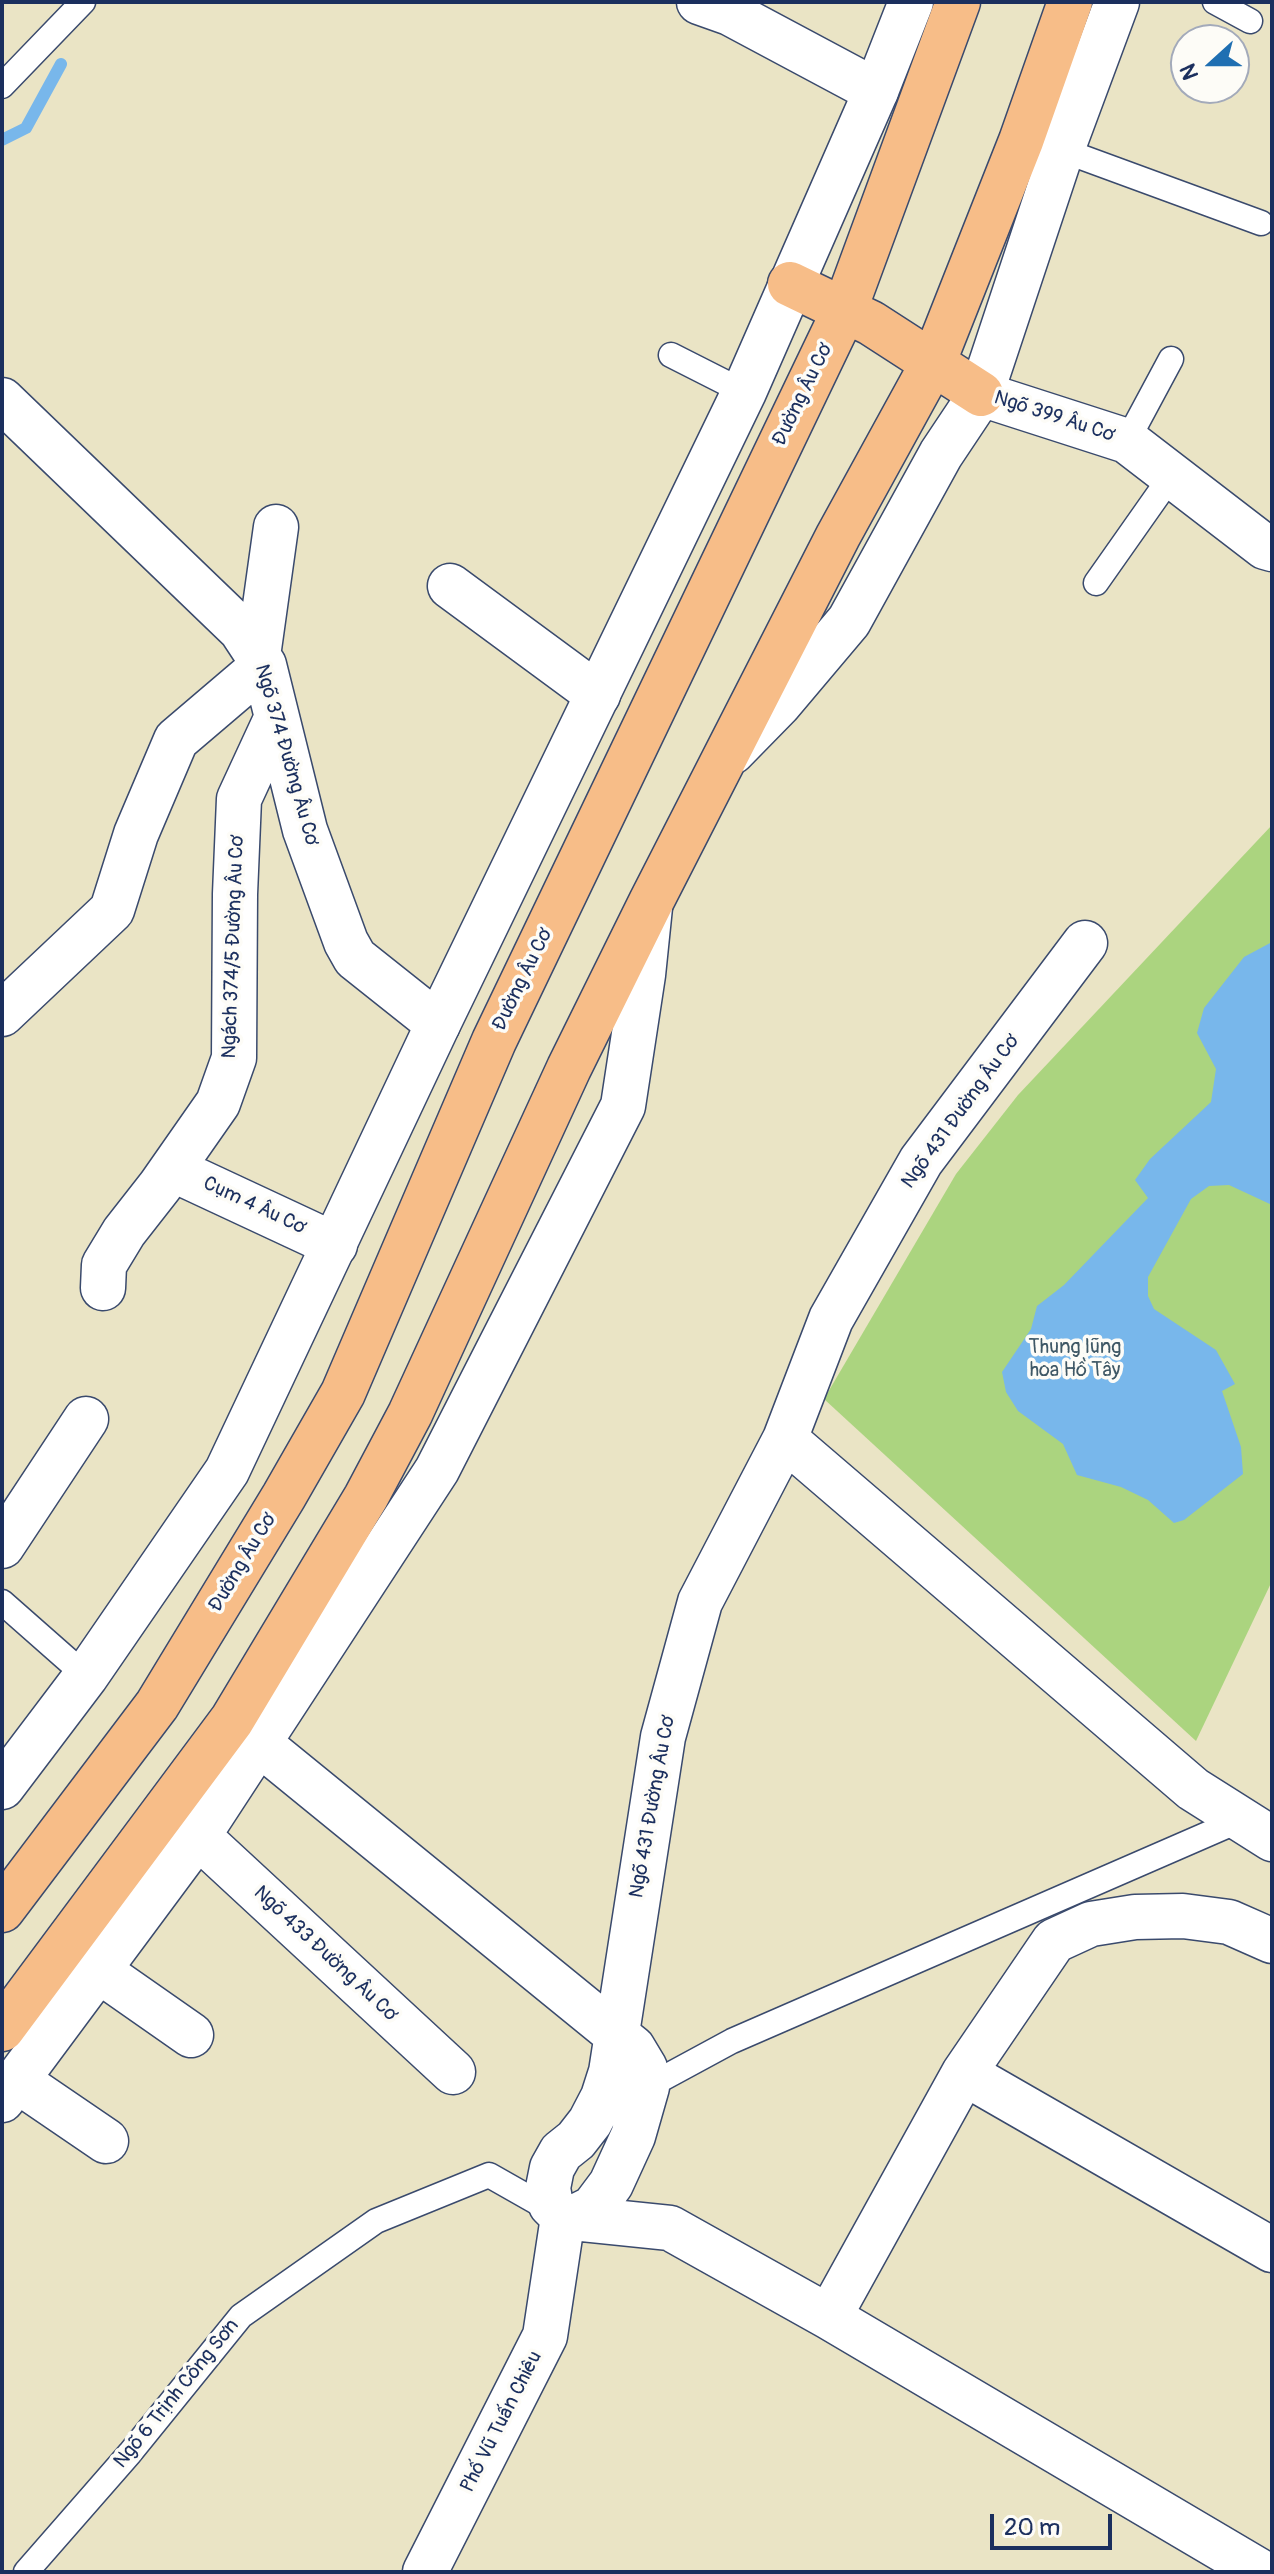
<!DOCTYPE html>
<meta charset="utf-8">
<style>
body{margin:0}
#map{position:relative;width:1274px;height:2574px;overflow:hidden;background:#eae4c5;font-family:Pangolin,sans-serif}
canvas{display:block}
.frame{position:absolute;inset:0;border:4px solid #1b2f5e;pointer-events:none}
.north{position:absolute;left:1170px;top:24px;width:80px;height:80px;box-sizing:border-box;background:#fdfcf7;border:2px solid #a3aaba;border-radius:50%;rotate:249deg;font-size:22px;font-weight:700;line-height:32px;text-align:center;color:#1b2f5e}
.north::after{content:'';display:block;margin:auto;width:28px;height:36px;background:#1f6fb2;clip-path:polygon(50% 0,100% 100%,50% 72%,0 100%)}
.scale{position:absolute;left:990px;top:2514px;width:122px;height:36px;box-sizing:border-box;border:4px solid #1b2f5e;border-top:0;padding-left:10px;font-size:24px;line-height:28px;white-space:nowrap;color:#1b2f5e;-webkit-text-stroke:6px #fdfcf7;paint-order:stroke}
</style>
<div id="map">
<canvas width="1274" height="2574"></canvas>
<div class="frame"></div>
<div class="north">N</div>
<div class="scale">20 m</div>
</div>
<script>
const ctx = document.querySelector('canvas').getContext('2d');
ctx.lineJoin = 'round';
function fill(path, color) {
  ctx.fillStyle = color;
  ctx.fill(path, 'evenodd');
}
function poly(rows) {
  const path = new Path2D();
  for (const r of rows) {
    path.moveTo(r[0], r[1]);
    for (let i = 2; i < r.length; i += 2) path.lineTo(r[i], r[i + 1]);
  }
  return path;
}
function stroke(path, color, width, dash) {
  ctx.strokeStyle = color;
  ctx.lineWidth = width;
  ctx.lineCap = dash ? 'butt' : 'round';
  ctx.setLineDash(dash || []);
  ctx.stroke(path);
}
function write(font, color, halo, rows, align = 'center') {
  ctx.font = font + ' Pangolin,sans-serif';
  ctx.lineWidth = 7;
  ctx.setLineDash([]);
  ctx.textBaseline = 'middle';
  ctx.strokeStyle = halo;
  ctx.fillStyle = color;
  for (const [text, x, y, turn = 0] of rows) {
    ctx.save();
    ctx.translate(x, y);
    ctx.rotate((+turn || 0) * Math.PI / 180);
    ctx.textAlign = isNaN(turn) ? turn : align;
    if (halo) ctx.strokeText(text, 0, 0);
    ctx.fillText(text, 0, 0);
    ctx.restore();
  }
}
fill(poly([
 [1272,825,1272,1581,1196,1741,824,1399,956,1174,1018,1095]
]), '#abd47f');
fill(poly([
 [1272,942,1272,1205,1229,1185,1209,1186,1191,1199,1148,1277,1148,1296,1154,1309,1216,1350,1235,1384,1222,1391,1241,1447,1243,1474,1184,1520,1174,1523,1148,1500,1121,1487,1077,1475,1063,1444,1018,1411,1006,1392,1002,1372,1031,1329,1037,1306,1064,1285,1148,1198,1135,1180,1150,1159,1211,1102,1216,1069,1197,1033,1204,1008,1244,957]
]), '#78b7eb');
stroke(poly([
 [2,140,26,128,61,64]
]), '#78b7eb', 12);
const service = poly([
 [1215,2,1250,21],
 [2,86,83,2],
 [1062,150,1261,223],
 [671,355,744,392],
 [1127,441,1171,359],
 [1096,583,1172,475],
 [2,1602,86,1676],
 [647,2087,732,2041,1240,1820],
 [26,2572,130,2453,241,2316,376,2221,489,2175,556,2213]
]);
const minor = poly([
 [699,2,730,13,876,91],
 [981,394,1127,441,1265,547,1272,549],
 [2,400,241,630,264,665,305,830,346,942,355,958,438,1024],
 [450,586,598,695],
 [258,656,276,527],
 [2,1014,112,910,136,834,176,740,264,665],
 [172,1169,335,1245],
 [103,1288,104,1265,124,1232,160,1186,218,1103,234,1058,235,894,239,799,276,719],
 [785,1439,1193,1789,1272,1839],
 [2,1546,86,1419],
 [239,1727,633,2048,645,2068,647,2087,633,2136,611,2184,593,2208,577,2216,563,2217],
 [98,1970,191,2035],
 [453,2072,198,1836,437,1470,623,1106,643,975,650,907],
 [964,2073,1272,2250],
 [18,2081,106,2141],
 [563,2217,551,2205,548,2188,552,2168,561,2152,576,2140,590,2122,603,2097,611,2072,663,1737,700,1602,785,1439,831,1319,921,1161,1085,943],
 [563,2217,670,2228,829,2317,1261,2572],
 [829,2317,964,2073,1054,1941,1091,1924,1135,1917,1183,1916,1229,1922,1272,1941],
 [425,2572,545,2336,563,2217]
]);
const tertiary = poly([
 [732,752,779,704,849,621,941,454,981,394,1062,150,1117,2],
 [2,1787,86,1676,227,1471,438,1024,744,392,876,91,911,2],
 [2,2100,198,1836]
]);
const primary = poly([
 [790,284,871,323,981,394],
 [2,1910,157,1705,284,1496,343,1393,494,1041,845,309,958,2],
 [2,2029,232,1720,366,1497,410,1414,569,1068,651,902,838,536,934,361,1021,141,1070,2]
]);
stroke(service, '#3a4a6d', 27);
stroke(minor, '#3a4a6d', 47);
stroke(tertiary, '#3a4a6d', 47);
stroke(primary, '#3a4a6d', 47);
stroke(service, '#fff', 24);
stroke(minor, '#fff', 44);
stroke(tertiary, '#fff', 44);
stroke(primary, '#f7bd88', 44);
write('20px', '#1b2f5e', '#fdfcf7', [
 ["Đường Âu Cơ",803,395,-64],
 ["Ngõ 399 Âu Cơ",1054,417,18],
 ["Ngõ 374 Đường Âu Cơ",286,755,74],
 ["Ngách 374/5 Đường Âu Cơ",234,947,-88],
 ["Đường Âu Cơ",523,980,-64],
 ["Ngõ 431 Đường Âu Cơ",961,1112,-54],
 ["Cụm 4 Âu Cơ",254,1206,25],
 ["Đường Âu Cơ",243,1563,-59],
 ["Ngõ 431 Đường Âu Cơ",653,1807,-80],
 ["Ngõ 433 Đường Âu Cơ",325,1954,43],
 ["Ngõ 6 Trịnh Công Sơn",177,2394,-51],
 ["Phố Vũ Tuấn Chiêu",502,2422,-63]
]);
write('20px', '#3f5866', '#fdfcf7', [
 ["Thung lũng",1075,1348],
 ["hoa Hồ Tây",1075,1371]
]);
</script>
